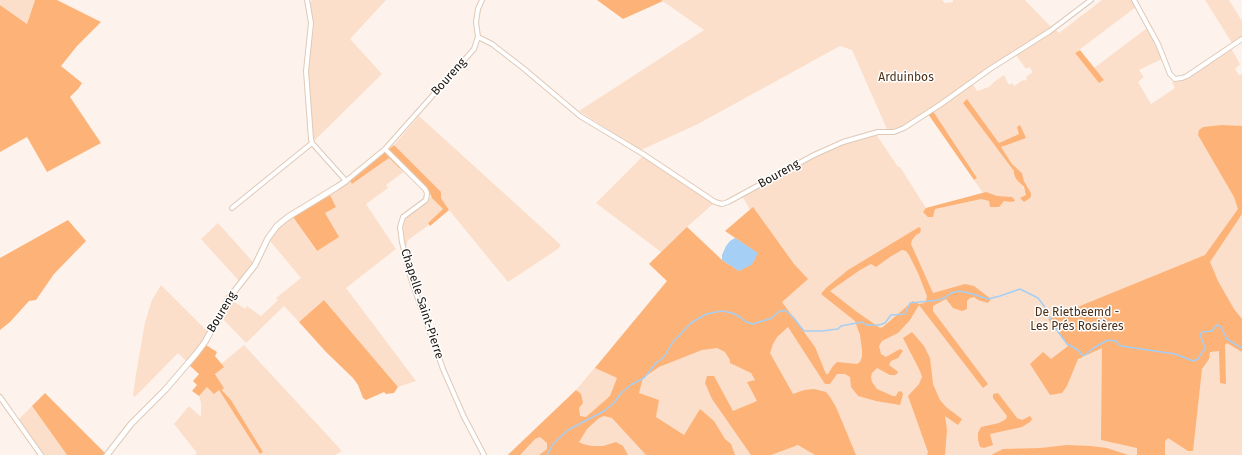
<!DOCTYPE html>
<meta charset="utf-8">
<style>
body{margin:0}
canvas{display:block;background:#fdf3ec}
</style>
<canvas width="1242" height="455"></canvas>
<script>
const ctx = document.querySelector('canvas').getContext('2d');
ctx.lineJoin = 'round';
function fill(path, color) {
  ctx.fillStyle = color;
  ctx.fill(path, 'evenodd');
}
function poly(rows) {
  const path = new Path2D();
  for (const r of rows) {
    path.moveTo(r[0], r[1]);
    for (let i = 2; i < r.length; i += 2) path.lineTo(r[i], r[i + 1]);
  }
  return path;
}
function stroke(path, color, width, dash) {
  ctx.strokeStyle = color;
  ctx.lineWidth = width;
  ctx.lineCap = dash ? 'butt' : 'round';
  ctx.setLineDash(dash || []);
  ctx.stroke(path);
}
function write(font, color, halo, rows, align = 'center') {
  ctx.font = font + ' "Fira Sans",sans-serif';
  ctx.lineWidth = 3;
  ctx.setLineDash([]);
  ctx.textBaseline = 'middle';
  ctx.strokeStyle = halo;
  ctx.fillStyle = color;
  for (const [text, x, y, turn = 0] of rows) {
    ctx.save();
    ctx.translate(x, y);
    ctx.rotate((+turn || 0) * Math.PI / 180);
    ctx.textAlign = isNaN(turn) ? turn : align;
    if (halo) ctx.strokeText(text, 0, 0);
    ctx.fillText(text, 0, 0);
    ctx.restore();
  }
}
fill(poly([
 [0,0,35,0,27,24,0,5],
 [312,0,386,0,350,39,382,74,314,141,312,136,309,86,309,57,314,26,310,2],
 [661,0,942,0,945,3,953,2,953,0,1025,0,1052,28,997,62,908,124,893,129,887,129,852,50,840,46,698,124,641,150,579,111,704,30],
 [1102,0,1132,0,1136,7,1075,53,1099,83,1104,80,1094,68,1147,28,1162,59,1139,70,1144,77,1138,82,1151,104,1175,88,1172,82,1178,82,1185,80,1231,48,1240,64,1235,69,1239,75,1242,74,1242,455,507,455,576,390,667,281,649,264,661,252,596,203,643,156,713,202,713,204,687,227,722,260,735,267,758,253,753,208,750,210,742,196,818,156,841,145,863,138,876,134,898,167,900,167,926,208,983,193,974,180,977,178,933,111,972,83,977,91,989,87,994,82,1004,75,1009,85,1012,83,1014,86,1023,80,1024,81,1027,79,1026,77,1033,72,1029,67,1026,69,1016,55,1055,29,1059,33],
 [968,100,999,143,1019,134,1001,147,1012,164,1022,173,1024,181,1031,193,1026,193,1020,182,1016,179,1014,174,1014,171],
 [1205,0,1229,0,1242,21,1242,37,1232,43],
 [419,116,561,245,558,249,508,282,449,210,441,198,440,192,394,145],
 [389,158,398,168,400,166,405,171,386,185,388,188,366,204,396,249,346,288,416,381,398,387,324,300,299,322,284,306,246,343,221,317,230,299,245,309,247,306,261,316,278,300,276,298,301,278,270,241,275,232,283,223,293,217,316,251,325,213,336,207,330,195,350,181,352,184],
 [431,196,443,209,428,223,429,225,408,240,406,248,405,248,403,234,404,221,407,216,427,201],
 [218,223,254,263,239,281,201,239],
 [161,285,208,332,203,342,186,361,178,353,135,397,133,395,136,374,145,322,152,300],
 [244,345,342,451,335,455,195,455,197,453,174,424,189,406,201,417,201,403,199,396,207,387,219,390,260,454,263,452,231,400,222,389,224,388,215,373,223,367,221,364],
 [32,406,67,455,43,455,19,419]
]), '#fbdfca');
fill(poly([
 [35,0,57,0,101,22,77,46,61,66,82,83,78,89,70,97,101,143,47,172,27,137,0,152,0,5,27,24],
 [597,0,661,0,663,1,623,19],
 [1080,50,1104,80,1099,83,1075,53],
 [967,99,999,143,1019,134,1017,127,1020,125,1026,138,1001,147,1012,164,1022,173,1024,181,1031,193,1031,196,1030,198,1024,202,1020,198,1026,195,1024,187,1016,179,1014,174,1014,171,963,103],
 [933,111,977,178,974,180,928,114],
 [1222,125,1242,126,1242,214,1210,262,1218,281,1234,309,1242,319,1242,352,1227,343,1225,345,1226,384,1220,383,1219,351,1210,352,1209,359,1202,369,1193,451,1188,451,1168,438,1165,441,1165,455,1137,455,1137,448,1101,440,1102,348,1078,359,1067,386,1062,393,1050,395,1030,364,1043,352,1051,359,1068,346,1048,319,1205,255,1238,209,1234,197,1198,135,1199,130,1203,127],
 [394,145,441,192,441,198,449,210,430,226,428,223,443,209,432,198,428,189,403,164,399,168,389,158,352,184,350,181],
 [986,192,997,196,1012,197,1014,199,1015,201,1011,202,1004,201,999,207,990,207,989,201,981,199,935,209,933,217,928,217,923,212,926,208],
 [330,195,336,207,325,213,339,237,317,251,293,217],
 [753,207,794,264,808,279,782,302,815,347,826,374,828,374,833,366,837,362,857,364,860,362,862,357,862,350,860,335,855,321,821,294,826,288,848,270,919,227,921,229,920,233,916,235,912,240,911,244,933,293,965,284,974,286,991,299,988,303,978,300,974,297,970,298,967,301,967,309,962,311,953,308,946,299,933,306,933,311,988,384,983,388,919,305,910,320,898,333,882,341,879,346,881,354,886,357,900,349,903,351,898,358,891,361,889,365,897,371,898,373,895,375,890,375,877,368,872,373,871,377,872,382,877,389,893,396,896,396,898,392,901,391,903,394,900,405,876,401,858,396,851,387,850,377,845,374,837,374,830,384,825,384,788,327,777,337,773,344,770,353,793,394,804,390,814,389,826,392,830,397,836,407,856,455,815,455,798,445,771,455,751,455,712,399,705,383,707,376,714,376,733,411,757,401,747,382,755,380,751,373,730,363,730,360,725,352,717,348,702,350,659,367,643,378,639,393,659,400,656,417,684,435,700,409,714,421,725,439,731,444,735,455,646,455,612,418,604,416,599,418,587,429,579,442,583,444,592,446,603,446,616,442,623,446,628,455,539,455,547,449,547,443,540,437,535,439,520,455,508,455,576,390,581,394,583,403,579,408,580,416,586,417,610,396,617,378,595,368,667,281,649,264,687,227,722,260,739,271,751,264,754,261,757,253,725,231],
 [902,250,906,251,909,255,918,273,927,296,926,301,924,303,919,304,913,301,883,327,880,328,857,312,830,291,860,270,871,264,876,267,890,257],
 [68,220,86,241,54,274,36,300,29,301,10,322,0,330,0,258],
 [324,300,398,387,394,393,386,394,384,392,366,400,363,398,358,385,353,378,326,352,299,322],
 [912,332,924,346,930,358,933,384,940,400,946,407,962,419,958,425,945,416,947,430,945,455,927,455,928,452,908,396,919,384,922,377,920,371,903,338],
 [206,345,217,352,215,356,224,367,215,374,224,388,222,390,231,400,263,452,260,454,219,390,214,394,207,387,199,396,192,391,197,385,193,381,199,374,189,365],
 [45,393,105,453,104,455,67,455,32,406],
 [998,393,1017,418,1022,420,1030,416,1032,419,1030,422,1022,427,990,434,993,445,984,448,980,447,978,440,978,433,981,427,999,423,1006,419,1007,416,993,398,993,394],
 [1067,445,1091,446,1107,448,1128,455,991,455,1003,449,1040,448]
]), '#fdb378');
fill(poly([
 [735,238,758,253,754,261,751,265,739,271,722,260,722,255,726,246,730,241]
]), '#a5cff4');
stroke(poly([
 [547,455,553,444,568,430,604,411,614,403,621,393,632,384,644,378,656,363,664,357,672,343,691,323,706,314,722,311,732,313,740,317,746,322,753,324,772,318,778,312,785,310,793,317,804,331,822,331,838,329,841,326,862,322,866,325,879,325,885,323,891,315,905,314,910,303,939,300,946,297,951,293,959,291,969,293,988,299,1000,296,1020,289,1038,298,1044,306,1054,326,1067,344,1078,350,1082,355,1085,355,1095,347,1108,340,1116,341,1118,344,1121,346,1175,354,1193,361,1198,359,1202,352,1205,350,1205,347,1200,335,1202,332,1212,331,1217,325,1220,326,1227,339,1242,348]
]), '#a5cff4', 1.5);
const minor = poly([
 [307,0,311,23,306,71,311,139,312,143,346,181,385,149,474,49,478,37,476,22,478,9,482,0],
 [1134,0,1158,44,1170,74,1175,79,1182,78,1187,76,1242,39],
 [478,37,492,44,523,68,580,116,643,154,715,202,722,204,728,202,814,155,843,142,878,132,894,132,904,128,941,104,990,69,1050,31,1091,0],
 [385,149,425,189,427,193,426,200,403,217,400,227,402,242,411,279,443,369,464,417,484,455],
 [232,208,312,143],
 [0,397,41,455]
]);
const tertiary = poly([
 [107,455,131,424,165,390,196,354,205,342,229,298,255,265,268,238,277,226,288,217,337,187,346,181]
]);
stroke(minor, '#dfc9b7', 6);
stroke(tertiary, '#dfc9b7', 7);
stroke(minor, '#fff', 4);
stroke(tertiary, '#fff', 5);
write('12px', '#1b130d', '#fff', [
 ["Boureng",449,77,-48],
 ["Boureng",779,174,-29],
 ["Chapelle Saint-Pierre",422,304,72],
 ["Boureng",222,312,-59]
]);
write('12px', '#4d2f16', '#fff', [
 ["Arduinbos",906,78],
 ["De Rietbeemd -",1077,313],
 ["Les Prés Rosières",1077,327]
]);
</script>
